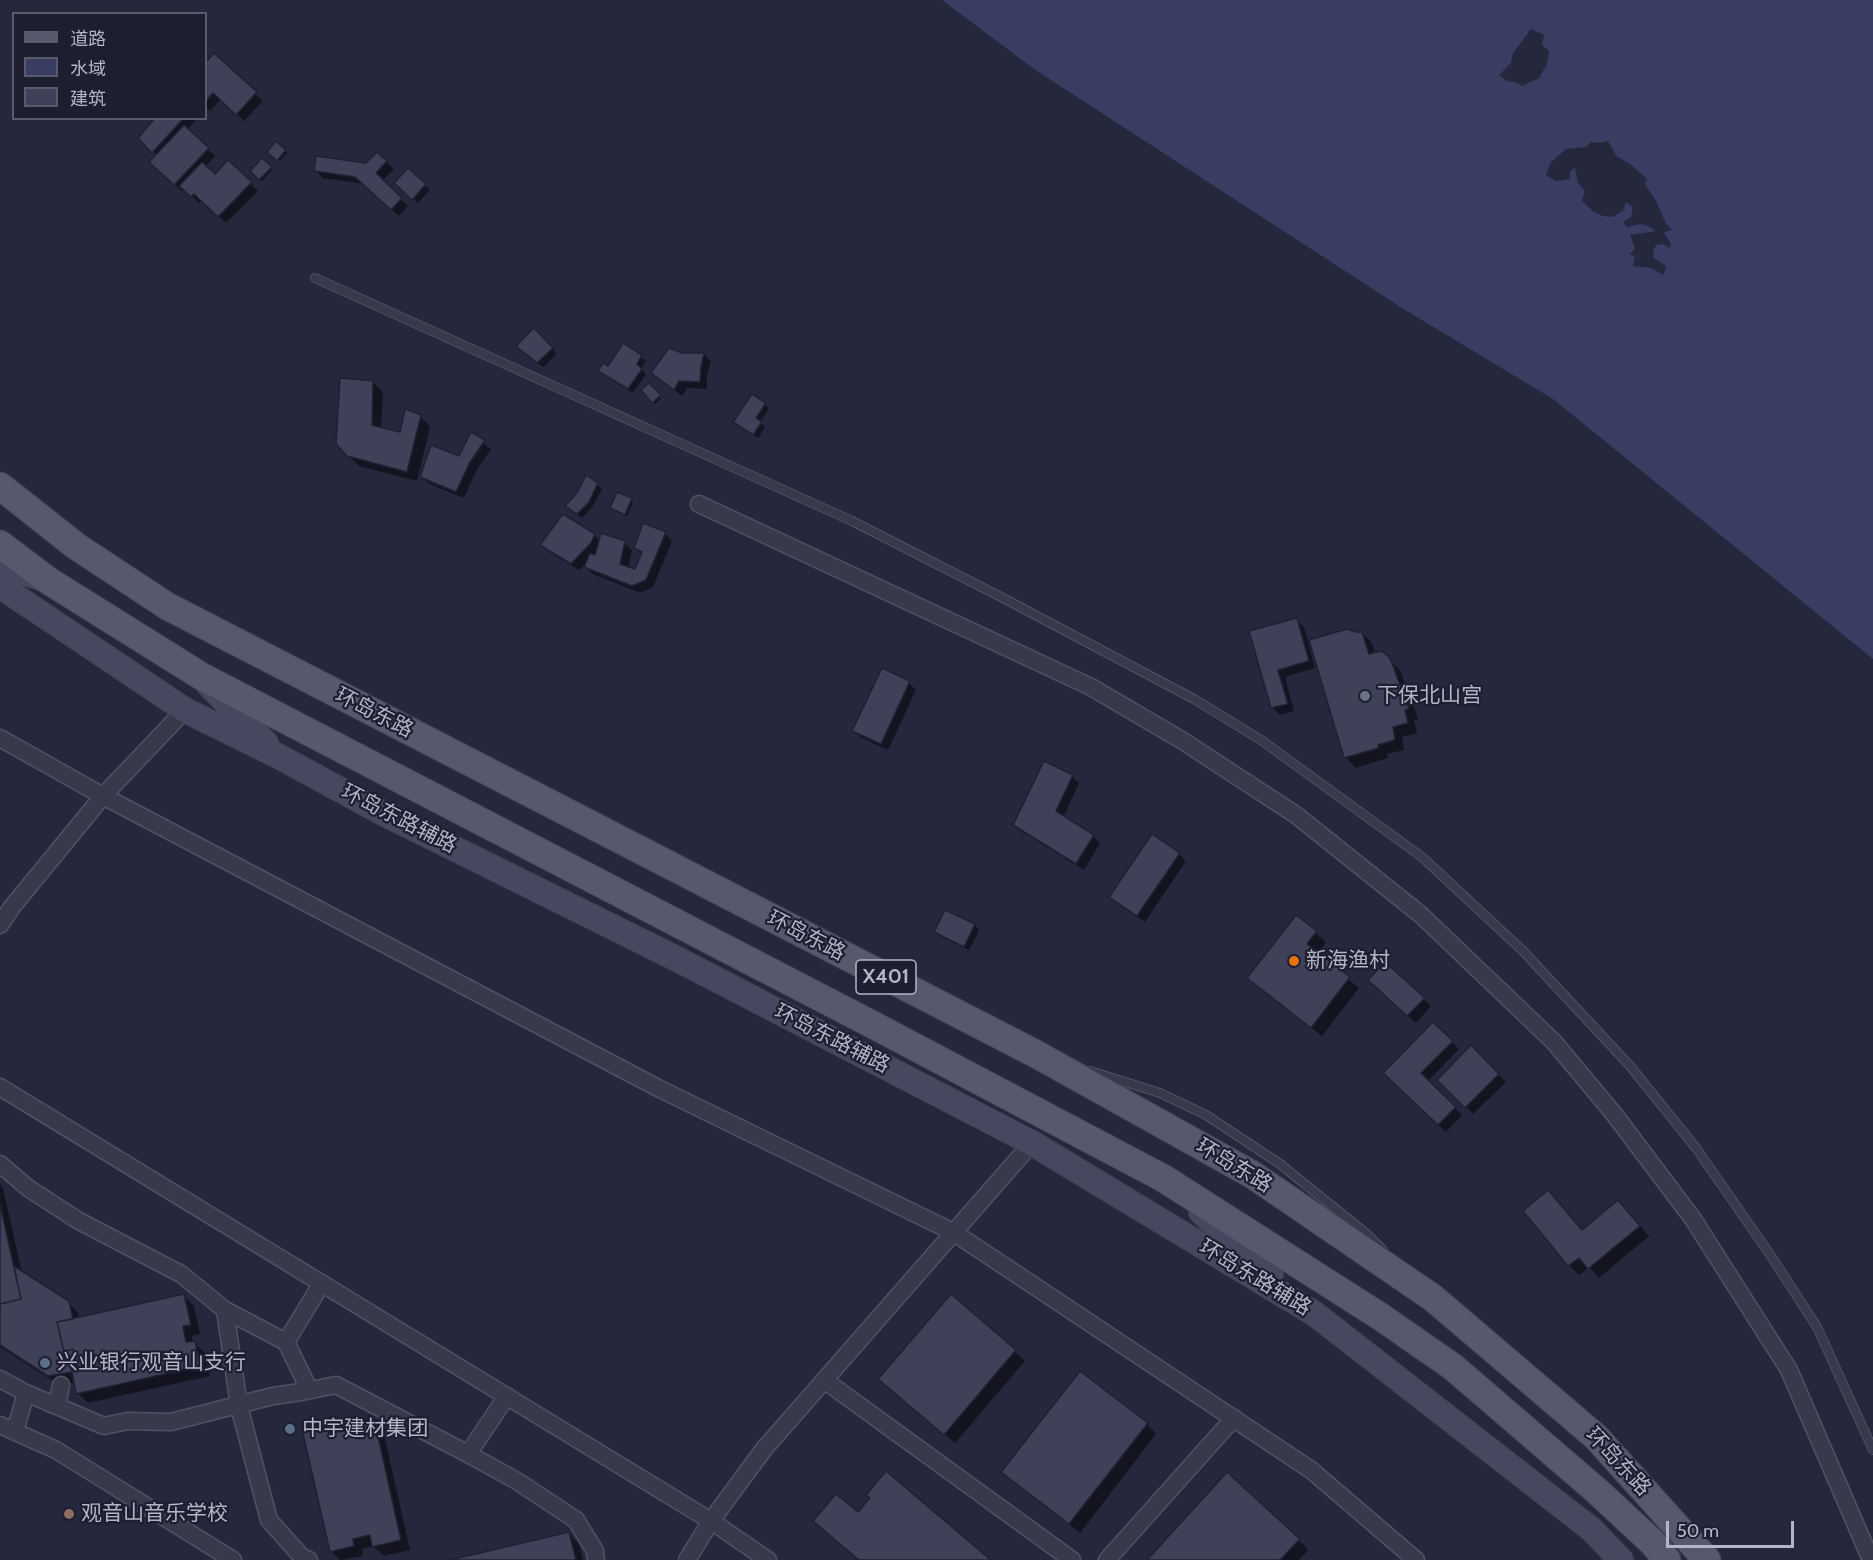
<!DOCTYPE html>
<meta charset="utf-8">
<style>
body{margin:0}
#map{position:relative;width:1873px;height:1560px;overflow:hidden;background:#25273c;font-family:Cabin,"Noto Sans SC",sans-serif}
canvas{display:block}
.legend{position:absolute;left:12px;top:12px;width:195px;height:108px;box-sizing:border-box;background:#1d1f31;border:2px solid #595b6d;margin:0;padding:8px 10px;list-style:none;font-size:18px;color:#b4b5c7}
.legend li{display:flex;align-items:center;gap:12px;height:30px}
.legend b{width:30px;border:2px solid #595b6d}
.scale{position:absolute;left:1666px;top:1521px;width:128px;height:27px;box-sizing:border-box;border:3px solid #b4b5c7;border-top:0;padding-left:8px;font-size:18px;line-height:21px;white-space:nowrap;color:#b4b5c7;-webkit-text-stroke:4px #1d1f31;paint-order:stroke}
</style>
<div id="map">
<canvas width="1873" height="1560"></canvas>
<ul class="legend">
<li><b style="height:8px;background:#56596c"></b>道路</li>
<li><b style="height:16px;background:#393d62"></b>水域</li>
<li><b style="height:16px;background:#3f4159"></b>建筑</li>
</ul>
<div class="scale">50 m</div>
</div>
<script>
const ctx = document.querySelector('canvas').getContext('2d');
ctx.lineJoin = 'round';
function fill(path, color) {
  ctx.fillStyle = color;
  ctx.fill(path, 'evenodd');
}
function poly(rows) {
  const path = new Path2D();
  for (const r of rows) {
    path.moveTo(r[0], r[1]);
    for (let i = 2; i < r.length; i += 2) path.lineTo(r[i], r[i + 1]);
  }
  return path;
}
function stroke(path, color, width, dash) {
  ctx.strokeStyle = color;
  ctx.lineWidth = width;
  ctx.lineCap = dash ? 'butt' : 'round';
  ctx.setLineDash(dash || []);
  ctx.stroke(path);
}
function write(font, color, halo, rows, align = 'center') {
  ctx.font = font + ' Cabin,"Noto Sans SC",sans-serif';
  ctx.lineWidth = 4.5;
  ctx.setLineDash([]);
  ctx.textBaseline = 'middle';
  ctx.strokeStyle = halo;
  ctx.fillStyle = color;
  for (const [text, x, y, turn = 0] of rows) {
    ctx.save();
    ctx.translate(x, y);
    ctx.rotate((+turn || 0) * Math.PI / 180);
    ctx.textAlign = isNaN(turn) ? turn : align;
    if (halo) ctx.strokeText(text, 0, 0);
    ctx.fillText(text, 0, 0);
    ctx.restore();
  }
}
fill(poly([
 [942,0,1873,0,1873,659,1553,399,1402,308,1034,69],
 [1531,29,1544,35,1542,45,1549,51,1547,64,1539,78,1522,86,1515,82,1507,81,1499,75,1511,63,1513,53],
 [1608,141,1616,156,1630,164,1647,179,1645,184,1656,201,1666,224,1672,230,1664,232,1666,237,1671,243,1670,248,1662,244,1656,245,1653,252,1654,258,1666,266,1664,275,1651,268,1633,266,1635,257,1630,254,1635,248,1630,235,1656,231,1648,226,1640,224,1627,227,1623,222,1631,217,1633,207,1626,202,1623,211,1612,217,1603,216,1594,212,1582,201,1585,191,1578,183,1575,168,1570,171,1570,179,1556,181,1546,175,1551,162,1566,149,1586,147,1591,142,1599,143]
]), '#393d62');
fill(poly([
 [214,55,263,101,244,121,221,99,210,111,207,108,206,110,206,65],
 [157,118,198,118,187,130,215,156,205,167,215,176,228,162,258,191,226,223,202,200,199,203,185,189,182,191,158,169,157,156,140,138],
 [276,143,287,153,280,161,269,152],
 [377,154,394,169,382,181,408,206,399,216,364,184,323,178,316,171,367,165],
 [262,160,272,170,262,181,252,171],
 [408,170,430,190,418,203,396,183],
 [534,330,557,354,543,367,522,350],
 [623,345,646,361,641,369,646,374,633,393,600,371,609,368],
 [682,354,704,354,711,361,707,375,707,389,687,388,682,396,652,373],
 [373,382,383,392,381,429,401,434,420,416,430,427,417,481,359,466,348,455],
 [649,385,661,398,655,404,643,390],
 [765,404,769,409,760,422,765,427,758,438,740,426],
 [472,434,491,449,476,471,464,498,429,484,422,477,460,458],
 [597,484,602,489,593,506,582,518,572,510],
 [618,494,633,502,627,516,613,509],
 [665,533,672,541,653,587,640,593,593,574,586,567,589,560,579,570,549,552,542,545,594,535,600,541,624,543,632,550,628,568,636,571,643,555,636,548],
 [1296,619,1304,627,1315,668,1285,677,1294,711,1280,715,1273,708,1251,632],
 [1362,633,1372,643,1375,654,1382,653,1400,670,1418,719,1414,720,1417,733,1402,737,1404,750,1387,754,1388,758,1356,768,1346,758,1311,641],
 [909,683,916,690,888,750,862,738,854,731],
 [1072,776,1079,783,1063,818,1093,836,1100,843,1084,870,1022,832,1015,824],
 [1179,854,1186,861,1145,922,1118,904,1111,897],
 [945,912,975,925,979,930,969,950,940,936,935,932],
 [1296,917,1326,942,1317,954,1359,988,1322,1036,1249,978],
 [1377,988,1424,999,1431,1006,1416,1023],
 [1433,1024,1459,1049,1428,1081,1462,1115,1446,1132,1385,1073],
 [1471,1047,1506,1082,1473,1114,1439,1080],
 [0,1184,3,1188,22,1273,68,1302,78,1313,80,1319,184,1296,194,1306,200,1334,192,1336,193,1342,204,1352,210,1376,88,1403,78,1393,75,1382,59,1385,0,1347],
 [1548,1192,1583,1231,1618,1202,1649,1236,1599,1278,1589,1267,1579,1275,1569,1265],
 [951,1296,1025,1361,955,1443,890,1388],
 [373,1420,383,1430,410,1550,384,1556,373,1546,362,1549,363,1556,340,1560,331,1551,327,1425,335,1433],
 [1147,1424,1156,1434,1080,1533,1003,1471],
 [569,1534,579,1544,583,1560,457,1560],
 [1299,1540,1308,1550,1299,1560,1149,1560]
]), '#0007');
const building = poly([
 [214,53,257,92,236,115,213,93,206,101,206,62,214,53],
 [155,118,184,118,152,153,138,138,155,118],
 [184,125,209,148,174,185,149,162,184,125],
 [276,141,286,150,277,161,267,152,276,141],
 [377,152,387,161,376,173,402,198,391,210,355,177,314,171,316,156,366,163,377,152],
 [262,158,272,167,259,180,250,171,262,158],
 [228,160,252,182,218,217,194,194,191,197,179,186,202,162,215,174,228,160],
 [408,168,426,184,412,200,394,183,408,168],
 [534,328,553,348,537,363,516,346,534,328],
 [623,343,642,355,637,364,642,369,628,389,598,371,603,363,608,366,623,343],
 [669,348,682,353,704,353,701,367,700,382,679,381,674,390,651,373,669,348],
 [340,378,373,381,372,425,400,432,405,409,421,415,407,472,347,456,336,444,340,378],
 [649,383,661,395,652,403,641,390,649,383],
 [752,394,766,403,756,418,762,422,753,435,733,422,752,394],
 [471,432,485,440,469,464,456,492,420,477,431,445,459,456,471,432],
 [586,475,598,483,589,502,577,514,565,506,577,493,586,475],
 [617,492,632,498,625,515,610,508,617,492],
 [563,514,595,534,591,543,571,564,540,545,563,514],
 [643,523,666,532,646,580,632,586,584,567,590,553,595,555,601,533,625,541,620,564,635,569,642,552,634,548,643,523],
 [1297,618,1309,661,1278,670,1288,704,1271,708,1249,631,1297,618],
 [1347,629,1356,632,1362,632,1369,654,1382,651,1390,658,1409,709,1405,710,1408,723,1393,727,1395,740,1378,745,1379,748,1344,758,1309,640,1347,629],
 [882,668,910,681,881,744,852,731,882,668],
 [1044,761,1073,775,1056,811,1094,835,1076,864,1013,825,1044,761],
 [1152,834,1180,853,1137,916,1109,897,1152,834],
 [945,910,975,924,964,947,934,932,945,910],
 [1296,915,1317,931,1307,944,1350,977,1311,1028,1247,978,1296,915],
 [1385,962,1425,998,1407,1016,1368,980,1385,962],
 [1433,1022,1453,1041,1421,1073,1456,1107,1438,1125,1383,1073,1433,1022],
 [1471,1045,1499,1074,1465,1108,1437,1080,1471,1045],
 [1548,1190,1582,1230,1618,1200,1640,1226,1588,1269,1579,1258,1568,1266,1523,1211,1548,1190],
 [0,1204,21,1299,0,1304,0,1204],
 [14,1266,69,1301,73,1319,57,1322,64,1352,73,1349,77,1366,71,1367,72,1372,48,1376,0,1345,0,1304,21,1299,14,1266],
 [184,1294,191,1325,183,1326,186,1342,195,1341,200,1366,76,1394,71,1367,77,1366,73,1349,64,1352,57,1322,184,1294],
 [951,1294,1016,1350,944,1435,878,1379,951,1294],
 [1080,1371,1148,1423,1069,1524,1001,1472,1080,1371],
 [374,1418,401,1540,372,1547,370,1535,353,1539,354,1546,330,1552,302,1429,327,1423,329,1433,345,1430,345,1425,374,1418],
 [886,1471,991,1560,859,1560,813,1521,836,1494,858,1512,870,1498,866,1495,886,1471],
 [1227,1472,1300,1539,1280,1560,1147,1560,1227,1472],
 [569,1532,576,1560,450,1560,569,1532]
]);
fill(building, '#3f4159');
stroke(building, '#1f2133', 1.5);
const lane = poly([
 [315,278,852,521,1005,599,1194,699,1261,740,1422,857,1523,951,1630,1066,1696,1148,1771,1256,1817,1327,1873,1450],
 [1090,1071,1160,1093,1206,1115,1280,1164,1368,1235,1383,1250]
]);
const street = poly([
 [699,504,1091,687,1183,741,1296,815,1421,915,1554,1042,1614,1114,1693,1219,1789,1370,1871,1560],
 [0,738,103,796,658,1088,953,1232,1311,1470,1416,1560],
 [0,925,12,907,103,796,185,710],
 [0,1087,711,1521,768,1560],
 [0,1164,28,1188,79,1221,181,1274,225,1310,286,1342,306,1383,301,1392,273,1396,171,1422,128,1421,104,1426,26,1393,0,1379],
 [225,1310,239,1406,269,1520,302,1557,309,1560],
 [286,1342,322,1283],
 [824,1380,1072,1560],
 [301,1392,336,1385,468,1454,517,1481,576,1520,595,1551,596,1560],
 [49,1403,57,1406,61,1385],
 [0,1425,56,1450,233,1560],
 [15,1431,26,1393],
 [468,1454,507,1396],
 [687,1560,711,1521,764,1449,1032,1143],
 [1107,1560,1234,1418]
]);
const secondary = poly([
 [0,566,41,578],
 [0,586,185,710,278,756,381,812,677,959,1032,1143,1315,1314,1591,1529,1621,1560],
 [206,682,266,743],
 [1201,1212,1271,1275]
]);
const primary = poly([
 [0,486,76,546,167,606,1036,1054,1253,1175,1433,1298,1596,1437,1707,1560],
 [0,544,49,581,201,676,879,1028,1163,1178,1381,1317,1453,1367,1597,1491,1653,1543,1667,1560]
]);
stroke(lane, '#505264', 10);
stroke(street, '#505264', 19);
stroke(secondary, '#414355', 26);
stroke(primary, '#414355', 29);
stroke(lane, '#383a4c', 8);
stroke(street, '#383a4c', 16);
stroke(secondary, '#47485f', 24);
stroke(primary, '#56596c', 27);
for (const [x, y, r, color] of [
 [1365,696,6,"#6b7280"],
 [1294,961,6,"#e8710a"],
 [45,1363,6,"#5c6f8a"],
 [290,1429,6,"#5c6f8a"],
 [69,1514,6,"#8d6e63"]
]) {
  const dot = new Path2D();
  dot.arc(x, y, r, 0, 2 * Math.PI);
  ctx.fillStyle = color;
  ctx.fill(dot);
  stroke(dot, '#1d1f31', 2);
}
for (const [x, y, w] of [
 [886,977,60]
]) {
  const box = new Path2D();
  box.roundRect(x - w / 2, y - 17, w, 34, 4.5);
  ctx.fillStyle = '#1d1f31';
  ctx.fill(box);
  stroke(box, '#b4b5c7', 1.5);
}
write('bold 20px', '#b4b5c7', null, [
 ["X401",886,977]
]);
write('21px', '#b4b5c7', '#1d1f31', [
 ["下保北山宫",1377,696],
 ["新海渔村",1306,961],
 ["兴业银行观音山支行",57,1363],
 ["中宇建材集团",302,1429],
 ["观音山音乐学校",81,1514]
], 'left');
write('21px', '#b4b5c7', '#1d1f31', [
 ["环岛东路",374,713,27],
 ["环岛东路辅路",399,819,27],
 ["环岛东路",806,936,27],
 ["环岛东路辅路",832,1039,27],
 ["环岛东路",1234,1166,31],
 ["环岛东路辅路",1255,1278,31],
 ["环岛东路",1618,1462,47]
]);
</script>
